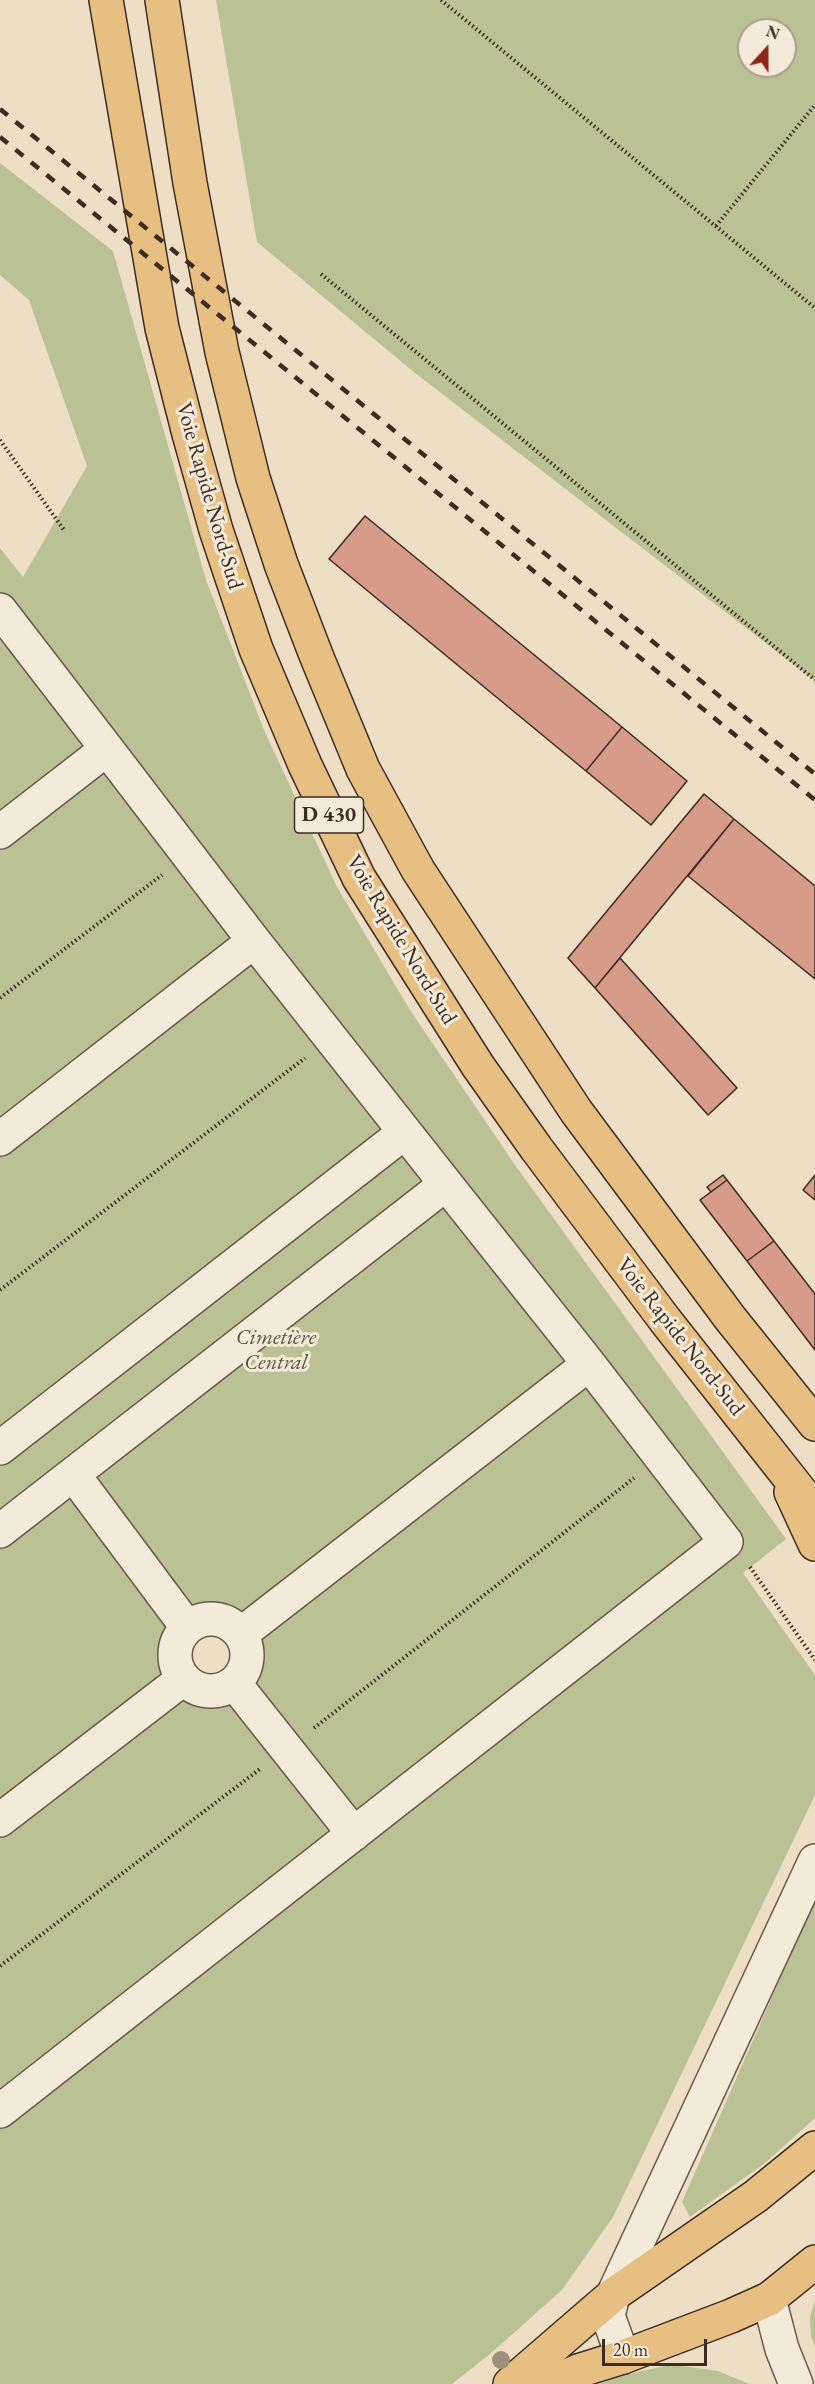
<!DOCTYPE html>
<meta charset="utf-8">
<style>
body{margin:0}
#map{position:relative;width:815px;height:2384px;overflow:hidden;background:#eedec5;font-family:"EB Garamond",serif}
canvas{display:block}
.north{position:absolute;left:737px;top:18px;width:60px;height:60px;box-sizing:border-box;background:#f4ead9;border:2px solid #ab9e8f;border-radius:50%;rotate:21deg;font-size:16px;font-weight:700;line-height:24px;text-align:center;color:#3d2c21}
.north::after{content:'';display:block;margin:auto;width:21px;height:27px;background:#8f2418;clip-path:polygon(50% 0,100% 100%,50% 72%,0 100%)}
.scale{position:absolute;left:602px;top:2339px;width:105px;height:27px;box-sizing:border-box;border:3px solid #3d2c21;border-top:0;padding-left:8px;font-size:18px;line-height:21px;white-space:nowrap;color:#3d2c21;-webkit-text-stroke:4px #f4ead9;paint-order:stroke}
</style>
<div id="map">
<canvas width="815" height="2384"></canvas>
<div class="north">N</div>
<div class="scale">20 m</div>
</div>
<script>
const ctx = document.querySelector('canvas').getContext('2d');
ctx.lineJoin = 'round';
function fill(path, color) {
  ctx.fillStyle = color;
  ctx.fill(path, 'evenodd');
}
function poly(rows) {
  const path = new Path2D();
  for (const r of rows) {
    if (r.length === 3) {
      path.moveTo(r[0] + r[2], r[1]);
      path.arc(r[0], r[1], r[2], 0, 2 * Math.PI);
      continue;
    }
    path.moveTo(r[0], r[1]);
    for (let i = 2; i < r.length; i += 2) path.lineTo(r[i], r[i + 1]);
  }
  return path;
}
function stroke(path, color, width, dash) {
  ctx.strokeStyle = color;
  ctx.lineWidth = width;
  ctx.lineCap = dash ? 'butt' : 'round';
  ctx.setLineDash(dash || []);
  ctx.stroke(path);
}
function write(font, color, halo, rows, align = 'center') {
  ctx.font = font + ' "EB Garamond",serif';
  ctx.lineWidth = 6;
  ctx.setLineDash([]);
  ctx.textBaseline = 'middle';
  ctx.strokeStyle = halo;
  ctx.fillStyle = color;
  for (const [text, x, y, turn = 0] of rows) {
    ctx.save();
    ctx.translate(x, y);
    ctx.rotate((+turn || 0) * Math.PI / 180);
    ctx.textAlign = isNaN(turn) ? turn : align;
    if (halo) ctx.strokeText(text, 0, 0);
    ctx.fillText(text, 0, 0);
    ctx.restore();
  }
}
fill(poly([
 [216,0,815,0,815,681,415,373,257,242],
 [749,30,785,30,785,66,749,66],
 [0,163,113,251,206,580,264,730,337,887,410,1010,515,1165,786,1539,743,1573,815,1675,815,1795,613,2217,562,2290,490,2354,452,2384,0,2384,0,548,23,577,87,466,29,300,0,275],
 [205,1619,225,1622,241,1634,248,1651,245,1669,235,1684,217,1691,199,1690,183,1679,174,1662,176,1643,187,1627],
 [815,1899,815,2118,765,2163,690,2217,682,2202],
 [815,2300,815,2347,811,2336,810,2317],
 [665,2366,682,2366,718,2371,749,2384,599,2384,629,2374]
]), '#bac194');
const building = poly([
 [365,516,622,727,586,771,329,559,365,516],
 [622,727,687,781,651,825,586,771,622,727],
 [704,794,734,819,595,988,568,958,704,794],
 [734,819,815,886,815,979,688,876,734,819],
 [620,958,737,1088,708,1115,595,988,620,958],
 [723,1175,727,1180,711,1192,707,1187,723,1175],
 [815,1175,815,1200,803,1190,815,1175],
 [727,1180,774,1241,747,1261,700,1200,727,1180],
 [774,1241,815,1294,815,1350,747,1261,774,1241]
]);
fill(building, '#d69b89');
stroke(building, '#3d2c21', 1.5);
const minor = poly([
 [0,610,107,749],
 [0,832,107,749,254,941],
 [0,1139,254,941,405,1132],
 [0,1448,405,1132,446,1184],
 [73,1474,187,1627],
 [0,1531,446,1184,589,1364],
 [211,1655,36],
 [235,1684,354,1834],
 [0,1820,183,1679],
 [0,2111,726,1542,589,1364,241,1634],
 [769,2299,782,2349,796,2384],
 [623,2357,608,2316,613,2295,815,1861]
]);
const major = poly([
 [549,2384,578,2371,623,2357,731,2316,769,2299,815,2262]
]);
const highway = poly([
 [106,0,162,328,189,434,216,530,256,649,305,765,359,878,478,1066,536,1148,665,1320,815,1510],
 [162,0,190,183,222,352,253,478,281,564,316,655,363,769,418,870,576,1111,730,1318,815,1424],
 [791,1492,815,1544],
 [510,2384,613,2295,756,2196,815,2148]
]);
stroke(minor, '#69584a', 36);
stroke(major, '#3d2c21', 36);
stroke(highway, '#3d2c21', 36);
stroke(poly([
 [441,0,815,308],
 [716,226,815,105],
 [321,274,815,680],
 [0,440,64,530],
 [0,998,162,875],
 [0,1290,305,1058],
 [750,1567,815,1660],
 [314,1728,634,1478],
 [0,1966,260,1769]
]), '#3d2c21', 4, [1.5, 3]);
stroke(minor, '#f4ead9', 33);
stroke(major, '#e7bf82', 33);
stroke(highway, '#e7bf82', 33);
stroke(poly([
 [0,109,815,774],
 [0,137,815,800]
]), '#3d2c21', 4.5, [10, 10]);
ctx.fillStyle = '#9e907b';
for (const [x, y] of [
 [501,2360]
]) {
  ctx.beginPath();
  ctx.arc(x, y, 9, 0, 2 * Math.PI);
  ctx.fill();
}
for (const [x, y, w] of [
 [329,815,69]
]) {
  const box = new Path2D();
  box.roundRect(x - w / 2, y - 18, w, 36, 4.5);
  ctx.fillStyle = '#f4ead9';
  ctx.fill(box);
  stroke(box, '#3d2c21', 1.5);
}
write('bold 21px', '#3d2c21', null, [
 ["D 430",329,815]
]);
write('22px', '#3d2c21', '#f4ead9', [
 ["Voie Rapide Nord-Sud",209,496,74],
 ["Voie Rapide Nord-Sud",401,940,59],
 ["Voie Rapide Nord-Sud",680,1337,52]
]);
write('italic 22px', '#5c513e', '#f4ead9', [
 ["Cimetière",276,1338],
 ["Central",276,1363]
]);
</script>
